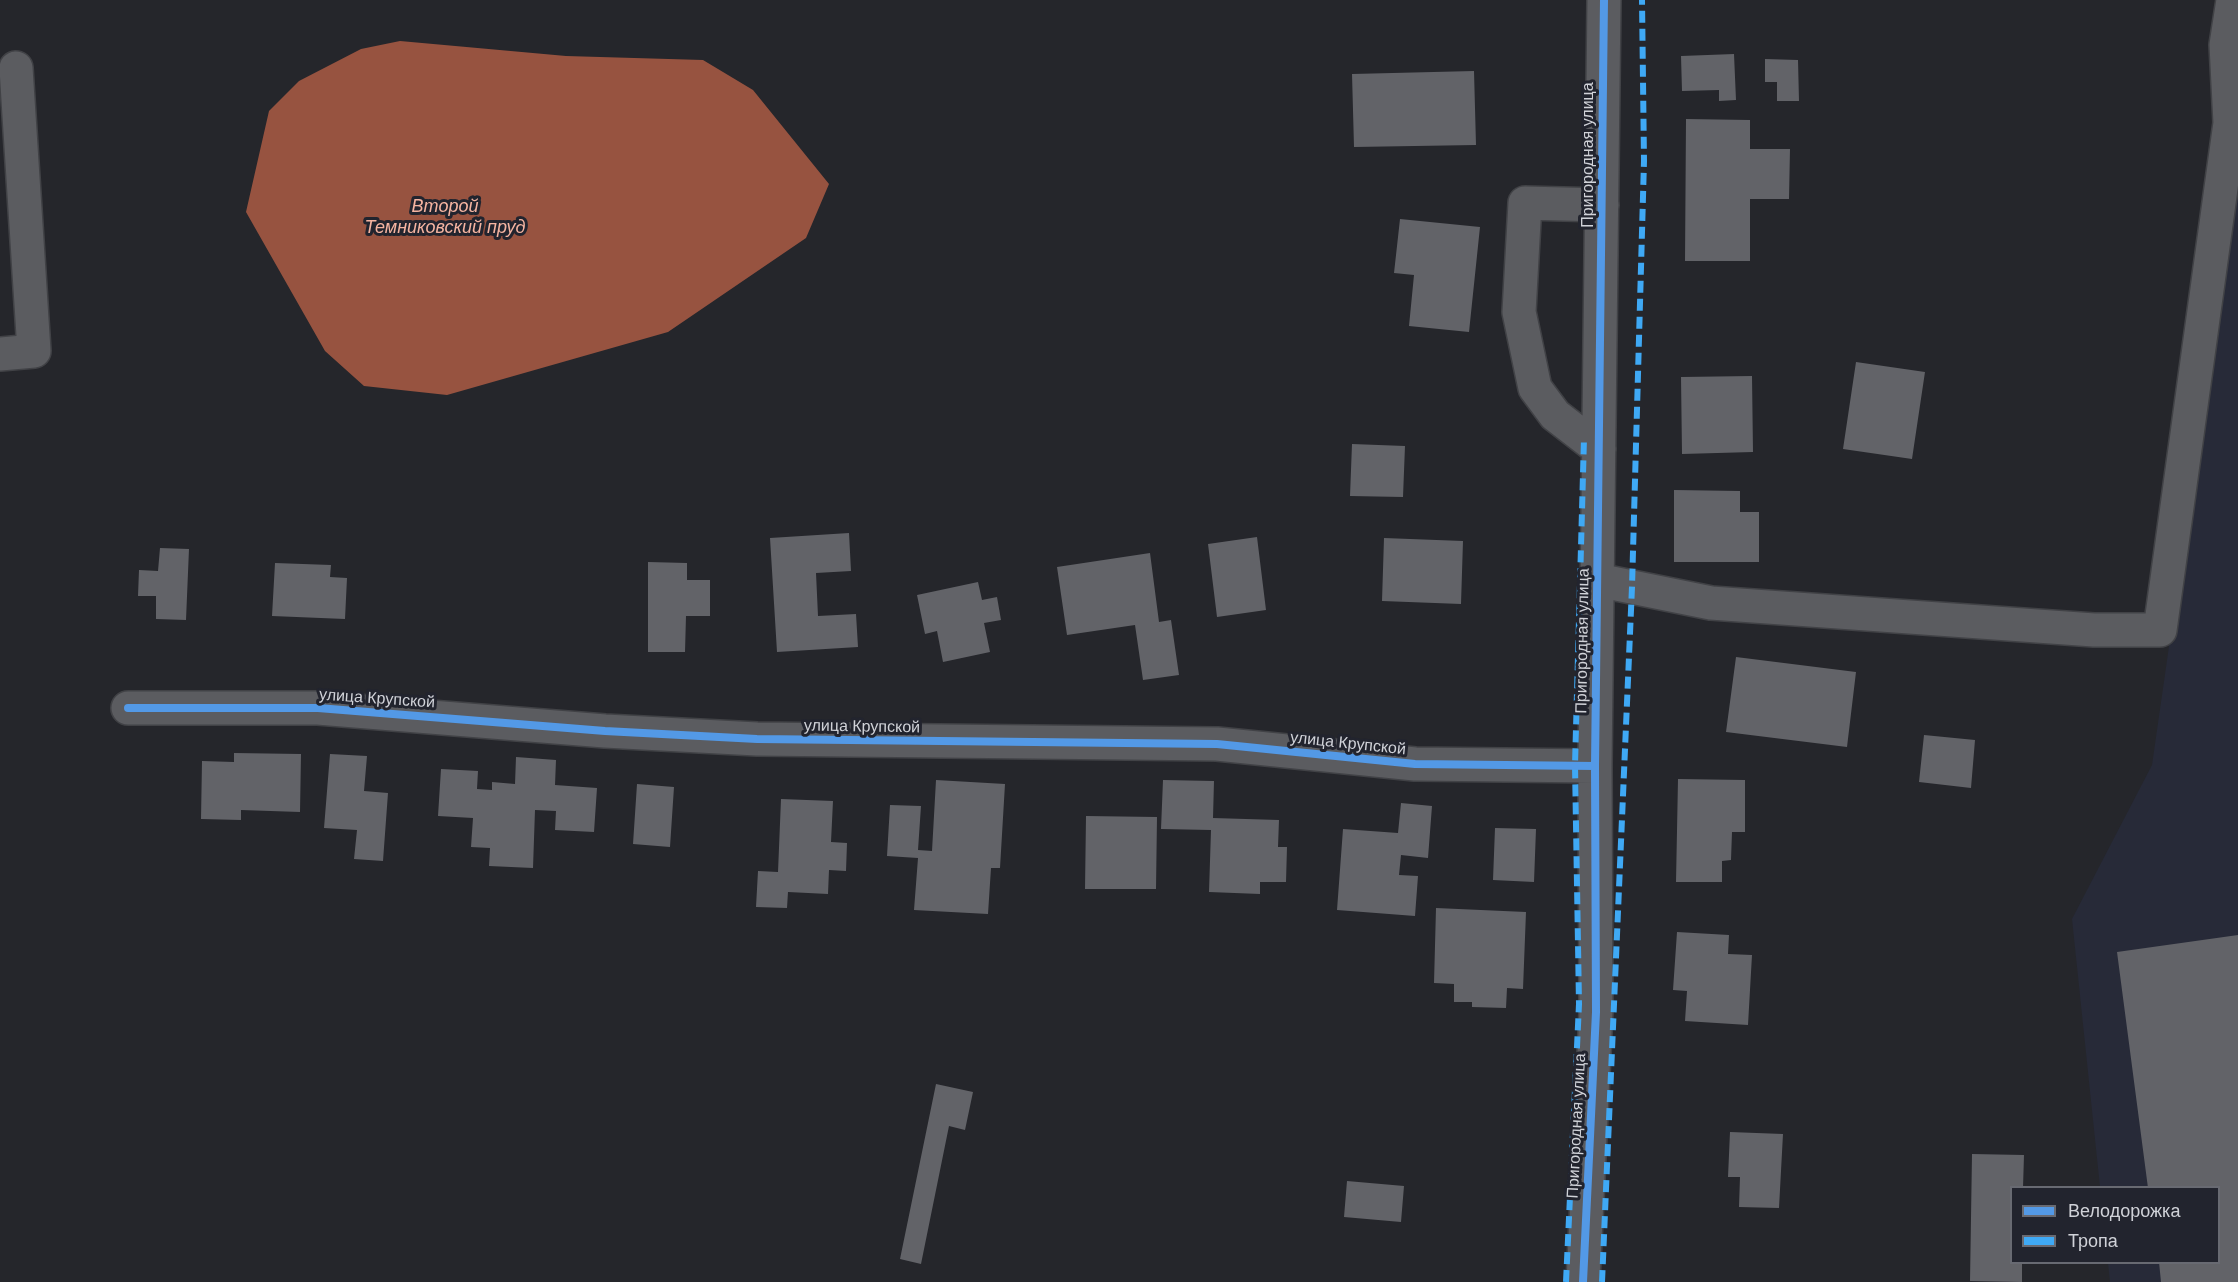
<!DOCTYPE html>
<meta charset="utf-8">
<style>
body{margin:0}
#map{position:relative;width:2238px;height:1282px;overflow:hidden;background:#25262b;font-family:Arial,sans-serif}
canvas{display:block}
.legend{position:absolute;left:2010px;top:1186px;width:210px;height:78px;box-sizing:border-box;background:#22242e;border:2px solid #686a72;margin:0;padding:8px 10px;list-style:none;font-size:18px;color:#d0d2d8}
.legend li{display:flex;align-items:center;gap:12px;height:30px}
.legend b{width:30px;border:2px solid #686a72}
</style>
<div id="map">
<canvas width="2238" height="1282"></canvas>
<ul class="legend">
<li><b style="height:8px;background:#5399e6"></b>Велодорожка</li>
<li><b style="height:8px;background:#3fa9f5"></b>Тропа</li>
</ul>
</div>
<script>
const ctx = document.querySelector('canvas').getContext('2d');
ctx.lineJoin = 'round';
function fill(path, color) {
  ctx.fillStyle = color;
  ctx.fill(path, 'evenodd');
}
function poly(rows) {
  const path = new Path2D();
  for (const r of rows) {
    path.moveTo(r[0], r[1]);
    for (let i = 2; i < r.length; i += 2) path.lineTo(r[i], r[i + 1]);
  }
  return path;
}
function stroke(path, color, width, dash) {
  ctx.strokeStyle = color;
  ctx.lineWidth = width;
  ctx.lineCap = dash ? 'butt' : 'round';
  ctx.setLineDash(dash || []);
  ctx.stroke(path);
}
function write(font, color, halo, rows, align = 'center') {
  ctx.font = font + ' Arial,sans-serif';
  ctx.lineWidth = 6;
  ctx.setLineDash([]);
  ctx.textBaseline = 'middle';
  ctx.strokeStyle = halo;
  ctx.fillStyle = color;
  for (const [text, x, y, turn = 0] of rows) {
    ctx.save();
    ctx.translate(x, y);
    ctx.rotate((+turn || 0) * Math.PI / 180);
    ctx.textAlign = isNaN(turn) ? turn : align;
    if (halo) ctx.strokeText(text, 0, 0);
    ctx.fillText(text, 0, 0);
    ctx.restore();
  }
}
fill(poly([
 [2238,164,2238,1282,2110,1282,2108,1263,2218,1262,2218,1188,2100,1187,2072,919,2152,765]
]), '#272a38');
fill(poly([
 [400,41,566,56,703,60,753,90,829,184,806,238,668,332,447,395,364,386,325,351,246,212,269,111,299,81,361,49]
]), '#975340');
fill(poly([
 [1734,54,1736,100,1719,101,1719,90,1682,91,1681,56],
 [1765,59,1798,60,1799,101,1777,101,1777,82,1765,82],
 [1474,71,1476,145,1354,147,1352,74],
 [1686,119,1750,120,1750,149,1790,149,1789,199,1750,199,1750,261,1685,261],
 [1400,219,1480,227,1469,332,1409,326,1414,275,1394,273],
 [1856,362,1925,372,1912,459,1843,449],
 [1752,376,1753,452,1682,454,1681,377],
 [1352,444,1405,446,1403,497,1350,496],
 [1674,490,1740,491,1740,512,1759,512,1759,562,1674,562],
 [849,533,851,571,816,573,818,616,856,614,858,647,777,652,770,538],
 [1257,537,1266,610,1217,617,1208,544],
 [1384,538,1463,541,1461,604,1382,601],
 [160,548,189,549,186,620,156,619,156,596,138,596,139,570,158,571],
 [1150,553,1159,622,1171,620,1179,675,1143,680,1135,625,1067,635,1057,567],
 [648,562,687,563,687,580,710,580,710,616,686,616,685,652,648,652],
 [275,563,331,565,330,577,347,578,345,619,272,616],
 [978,582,982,600,997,597,1001,620,984,623,990,652,943,662,937,631,925,634,917,595],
 [1736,657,1856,672,1847,747,1726,732],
 [1924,735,1975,740,1971,788,1919,782],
 [234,753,301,754,300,812,241,810,241,820,201,819,202,761,234,762],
 [330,754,367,756,364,791,388,793,383,861,354,859,357,830,324,828],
 [516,757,556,760,555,785,597,788,594,832,555,830,556,811,535,810,533,868,489,866,490,848,471,847,473,818,438,816,441,769,478,771,477,789,492,790,492,782,515,784],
 [1678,779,1745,780,1745,832,1732,832,1731,860,1722,861,1722,882,1676,882],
 [936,780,1005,784,1000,868,991,868,988,914,914,910,918,858,887,856,890,805,921,806,918,850,932,851],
 [1163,780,1214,781,1213,818,1279,820,1278,847,1287,847,1286,882,1260,882,1260,894,1209,892,1211,830,1161,829],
 [637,784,674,787,670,847,633,844],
 [781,799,833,801,831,842,847,843,846,871,829,870,828,894,788,892,787,908,756,907,758,871,778,872],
 [1401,803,1432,806,1428,858,1401,855,1399,875,1418,876,1415,916,1337,910,1343,829,1398,833],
 [1086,816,1157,817,1156,889,1085,889],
 [1495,828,1536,829,1534,882,1493,880],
 [1436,908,1526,912,1523,989,1507,988,1506,1008,1472,1007,1472,1002,1454,1002,1454,984,1434,983],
 [1677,932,1729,935,1728,954,1752,955,1748,1025,1685,1021,1687,991,1673,990],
 [2238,935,2238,1282,2161,1282,2159,1262,2218,1262,2218,1188,2148,1188,2117,952],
 [936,1084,973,1092,965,1130,949,1126,921,1264,900,1259],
 [1730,1132,1783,1134,1779,1208,1739,1207,1740,1177,1728,1177],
 [1972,1154,2024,1155,2023,1188,2012,1188,2012,1262,2022,1262,2022,1282,1970,1281],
 [1347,1181,1404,1186,1401,1222,1344,1217]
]), '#626368');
const minor = poly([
 [0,354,34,351,16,68],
 [1599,449,1555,415,1535,388,1519,312,1525,203,1602,205],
 [1597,580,1711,603,2094,630,2160,630,2230,123,2226,45,2233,0],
 [128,708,318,708,605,731,757,739,1217,744,1415,764,1595,766],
 [1583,1282,1596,1012,1595,766,1604,0]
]);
stroke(minor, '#414246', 36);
stroke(minor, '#5b5c60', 33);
stroke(poly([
 [1566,1282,1579,1004,1575,765,1584,438],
 [1602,1282,1632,587,1644,161,1642,0]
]), '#3fa9f5', 6, [12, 6]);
stroke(poly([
 [128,708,318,708,605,731,757,739,1217,744,1415,764,1595,766],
 [1583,1282,1596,1012,1595,766,1604,0]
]), '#5399e6', 8);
write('16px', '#d0d2d8', '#22242e', [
 ["Пригородная улица",1589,155,-90],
 ["Пригородная улица",1583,641,-89],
 ["улица Крупской",377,699,4],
 ["улица Крупской",862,727,1],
 ["улица Крупской",1348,744,6],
 ["Пригородная улица",1577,1126,-87]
]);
write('italic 18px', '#f5b4a1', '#22242e', [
 ["Второй",445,207],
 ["Темниковский пруд",445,228]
]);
</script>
